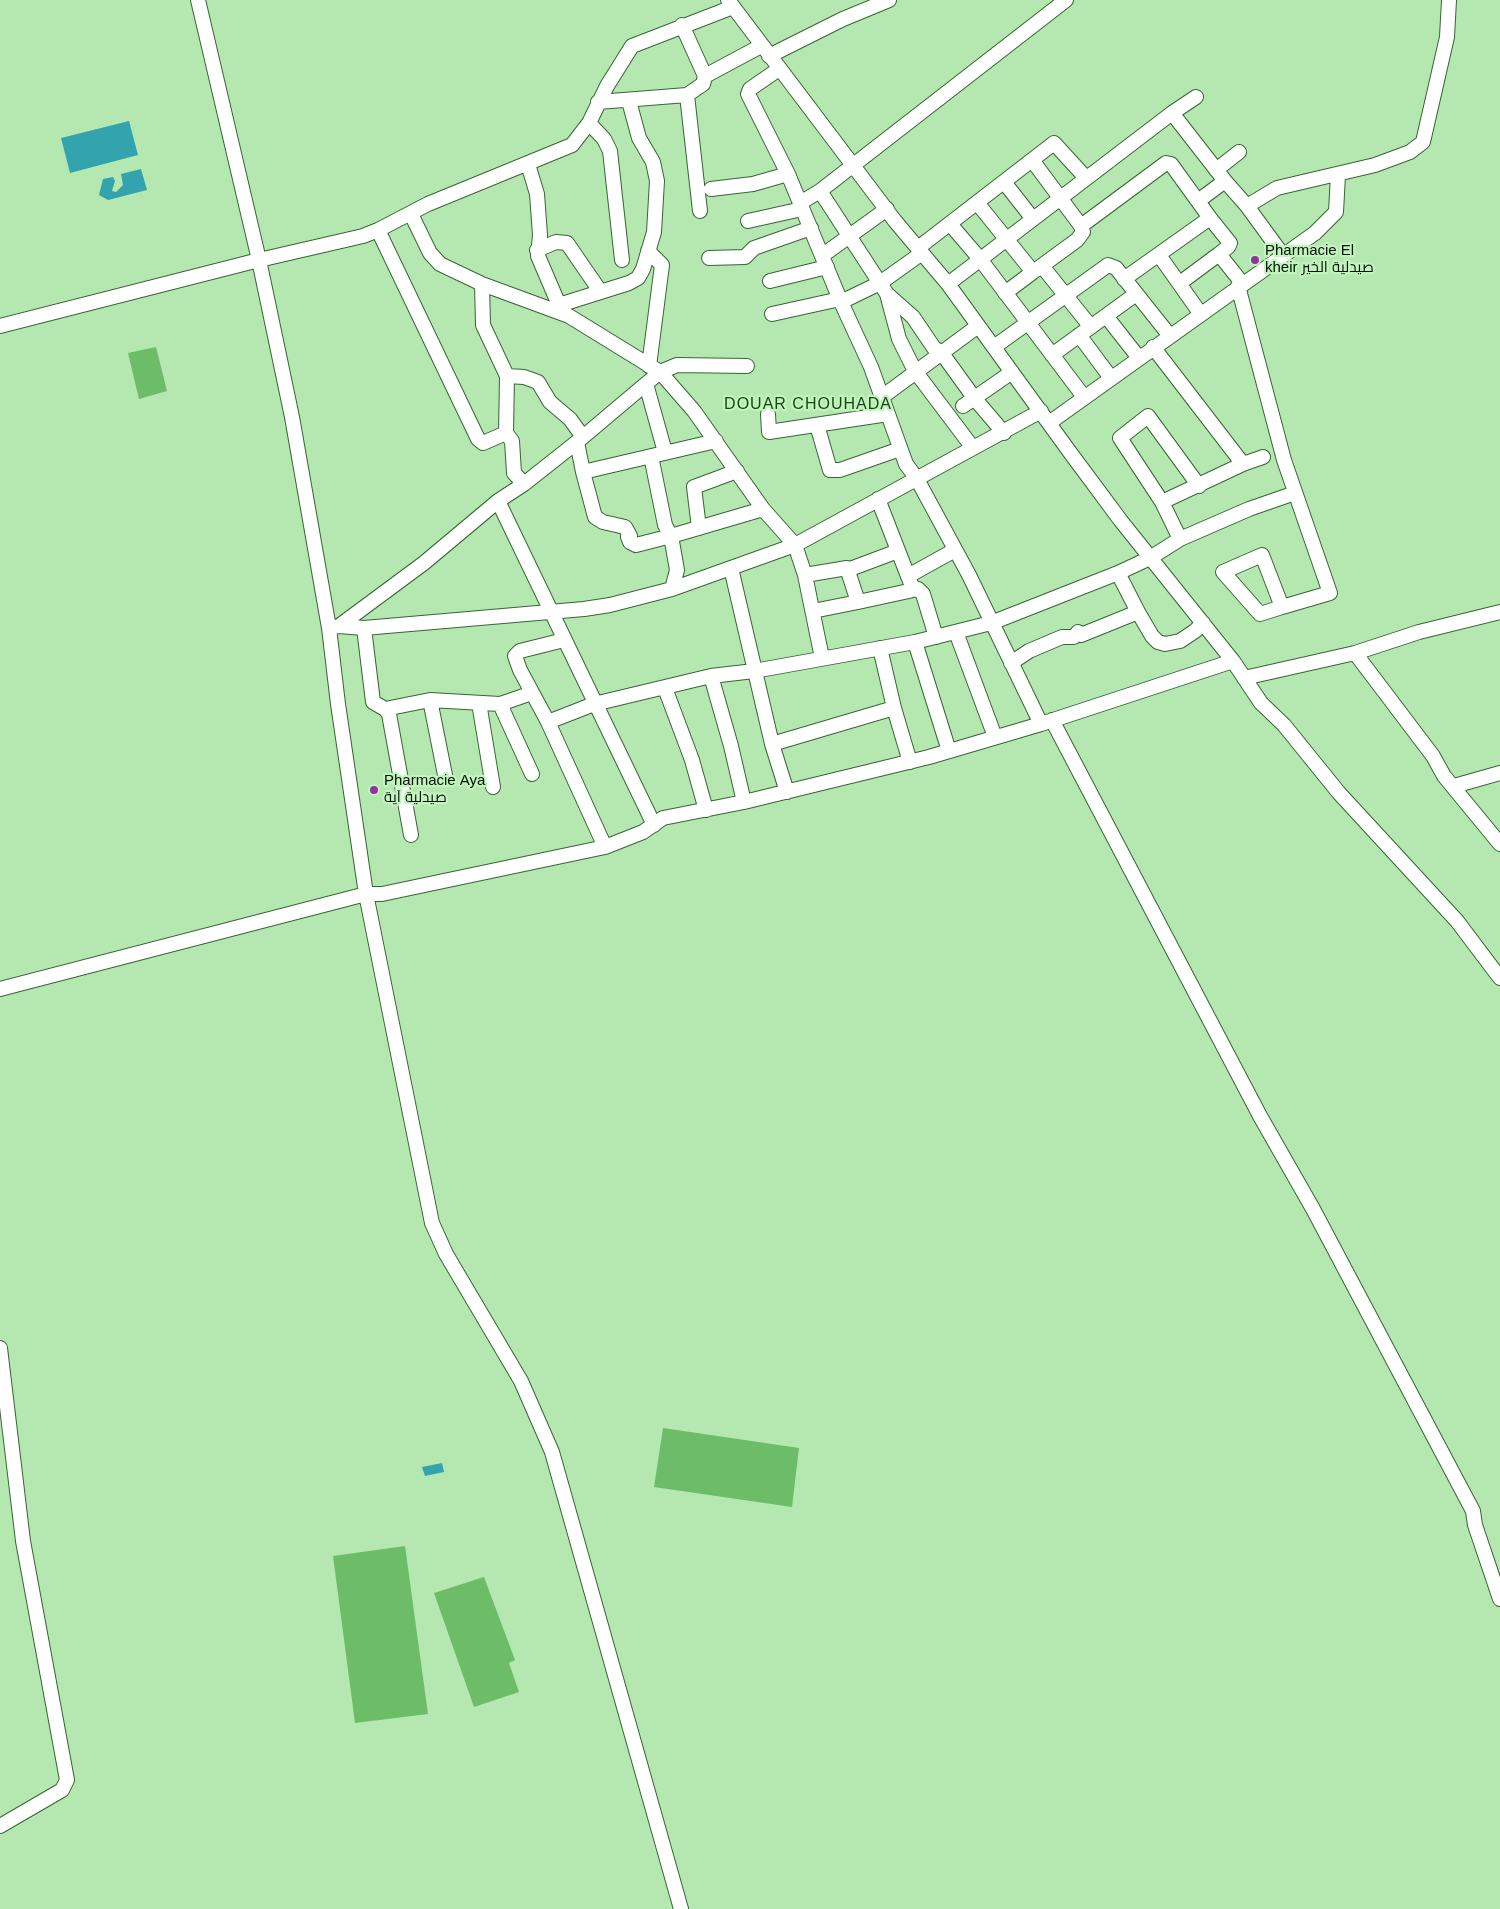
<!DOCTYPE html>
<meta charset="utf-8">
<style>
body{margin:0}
canvas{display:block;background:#b5e7b0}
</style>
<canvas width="1500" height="1909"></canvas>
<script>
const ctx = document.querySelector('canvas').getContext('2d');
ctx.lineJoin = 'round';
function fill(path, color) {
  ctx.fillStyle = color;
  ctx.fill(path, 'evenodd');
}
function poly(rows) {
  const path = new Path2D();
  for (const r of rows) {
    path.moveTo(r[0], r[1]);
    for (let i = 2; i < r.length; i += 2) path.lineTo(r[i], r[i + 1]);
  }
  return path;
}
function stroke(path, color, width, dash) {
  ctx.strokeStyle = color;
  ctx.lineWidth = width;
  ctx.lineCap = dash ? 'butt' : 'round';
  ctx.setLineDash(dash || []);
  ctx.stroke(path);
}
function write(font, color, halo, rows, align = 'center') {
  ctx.font = font + ' Helvetica,Cairo,sans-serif';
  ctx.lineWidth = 4.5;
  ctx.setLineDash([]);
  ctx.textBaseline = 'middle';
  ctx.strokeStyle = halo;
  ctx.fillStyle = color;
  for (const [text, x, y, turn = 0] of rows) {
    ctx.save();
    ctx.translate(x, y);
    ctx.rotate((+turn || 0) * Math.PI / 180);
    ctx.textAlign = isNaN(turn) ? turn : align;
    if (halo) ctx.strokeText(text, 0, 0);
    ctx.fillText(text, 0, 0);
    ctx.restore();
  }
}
fill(poly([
 [156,347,167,391,139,399,128,353],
 [663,1428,799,1448,792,1507,654,1487],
 [405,1546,428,1714,355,1723,333,1556],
 [484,1577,515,1660,509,1663,519,1692,474,1707,434,1593]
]), '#6dbd68');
fill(poly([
 [129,121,138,155,70,173,61,138],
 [141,169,147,190,108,200,99,195,103,179,113,177,115,181,112,191,116,192,123,185,121,174],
 [442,1463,444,1472,425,1476,422,1467]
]), '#33a4ad');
const minor = poly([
 [198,0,259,260,292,417,329,628,338,704,366,894,432,1223,446,1254,521,1381,552,1452,681,1909],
 [728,0,895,221,948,284,1069,451,1121,521,1233,661,1261,703,1284,725,1339,793,1457,921,1500,978],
 [769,56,843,19,889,0],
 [779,69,750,89,748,94,788,174,841,302,871,367,906,464,917,479,969,575,1041,724],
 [705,76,761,46],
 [687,95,700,211],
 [598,102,687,95,703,84,705,76,682,25],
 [1172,113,1225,181],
 [589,123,604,139,610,151,622,260],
 [1032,160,1081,226,1166,163,1171,164,1210,218],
 [528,164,537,194,540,235,538,256,559,305,564,310],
 [1216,170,1239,152],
 [1004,182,1033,219],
 [711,189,753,184,788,174],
 [820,191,887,294,913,317,934,348,941,352,975,399,1004,433],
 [1198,201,1225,181,1247,206,1282,254],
 [800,203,820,191,1066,0],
 [978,204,1033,272,1005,293],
 [1247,206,1277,188,1375,165,1410,152,1423,142,1447,37,1449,0],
 [411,214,430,253,440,264,482,284,569,316,660,372,694,411,763,509,795,545,805,575,847,568,858,602,918,589,923,594,936,637],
 [748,221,802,209],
 [950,224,980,259,1084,397],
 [378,230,478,439,483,443,506,433],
 [918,248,1054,143,1086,178],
 [537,250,556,242,567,243,600,291],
 [648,251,662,265,649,366],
 [823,255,887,209],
 [1159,255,1200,313],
 [709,258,745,257,754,248,811,228],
 [1042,266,1091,327],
 [1036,270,1077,240,1083,232,1081,226],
 [1124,279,1210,218,1230,243,1228,247,1219,254,1242,283],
 [770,281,827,267],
 [1180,283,1219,254],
 [482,284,483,325,507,376,506,433,512,441,514,473,524,484],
 [948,284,1172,113,1196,97],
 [1238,286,1284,460,1330,593,1282,607,1260,614,1223,572,1262,555,1282,607],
 [887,294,899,339,915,371,973,448],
 [841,302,880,283,922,253],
 [559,305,629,283,638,278,643,269,654,232,657,181,653,162,639,138,629,101],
 [772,314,840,299],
 [1106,316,1139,358],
 [0,326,259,260,363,236,378,230,428,204,572,145,589,123,607,86,632,46,733,7],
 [1079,335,1111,378],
 [994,347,1108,265,1116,268,1170,336],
 [1153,347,1243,464,1263,457],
 [1052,355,1136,294],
 [507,376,524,377,538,382,550,402,570,419,583,437],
 [646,384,665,452],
 [882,397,978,326],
 [963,406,1012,372],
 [768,414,769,432,888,414],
 [1049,423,1315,233,1336,212,1338,175],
 [817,425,830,470,840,470,900,449],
 [577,442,583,472,595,517,603,522,625,527,630,536,628,537,630,542,636,545,671,536,665,525,651,456],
 [583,472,716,441],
 [878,499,913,589],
 [498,501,654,825],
 [1162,502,1120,438,1148,416,1199,486],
 [699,528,694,487,737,471],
 [1180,539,1162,502,1243,464],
 [731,568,772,744,894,708,880,648],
 [850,569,898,551],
 [805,575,822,658],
 [908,576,955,550],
 [672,589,677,570,671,536,763,509],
 [813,611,858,602],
 [1138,612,1152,636,1158,642,1165,644,1180,641,1195,631,1203,623],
 [1500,612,1419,632,1355,653,1433,756,1444,776,1500,844],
 [339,626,424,563,498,501,524,484,577,442,660,372,677,365,747,366],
 [329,628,339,626,364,628,584,609,610,605,672,589,795,545,1041,411],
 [364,628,373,702,385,709,389,714,411,835],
 [956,632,995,737],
 [564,640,520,651,515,656,520,670,548,722,594,704,711,676,754,671,915,642,991,623,1118,573,1150,558,1180,539,1249,509,1295,493],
 [915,642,949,751],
 [1011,663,1029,651,1062,637,1074,637,1078,632,1081,635,1138,612,1118,573],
 [711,676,731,746,744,802],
 [1244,678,1355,653],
 [665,688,692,760,706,810],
 [430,700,445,775],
 [479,703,493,787],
 [500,704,532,774],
 [894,708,910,762],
 [385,709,430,700,500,704,532,693],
 [1052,720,1260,1116,1313,1209,1473,1511,1475,1525,1500,1599],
 [548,722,605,847],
 [772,744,787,792],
 [1454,786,1500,773],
 [0,989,366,894,382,894,605,847,643,832,663,818,744,802,929,757,1041,724,1233,661],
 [0,1348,23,1541,67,1780,62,1790,0,1826]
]);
stroke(minor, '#376534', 16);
stroke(minor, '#fff', 14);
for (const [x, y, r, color] of [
 [1255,260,5,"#91349d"],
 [374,790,5,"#91349d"]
]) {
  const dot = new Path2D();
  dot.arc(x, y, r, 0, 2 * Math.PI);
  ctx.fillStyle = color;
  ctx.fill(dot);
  stroke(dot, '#c2f4bd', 2);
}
write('15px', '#021202', '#c2f4bd', [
 ["Pharmacie El",1265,251],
 ["kheir صيدلية الخير",1265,268],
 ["Pharmacie Aya",384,781],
 ["صيدلية اَية",384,798]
], 'left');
ctx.letterSpacing = '1px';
write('16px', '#184516', '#c2f4bd', [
 ["DOUAR CHOUHADA",808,405]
]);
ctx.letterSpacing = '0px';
</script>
